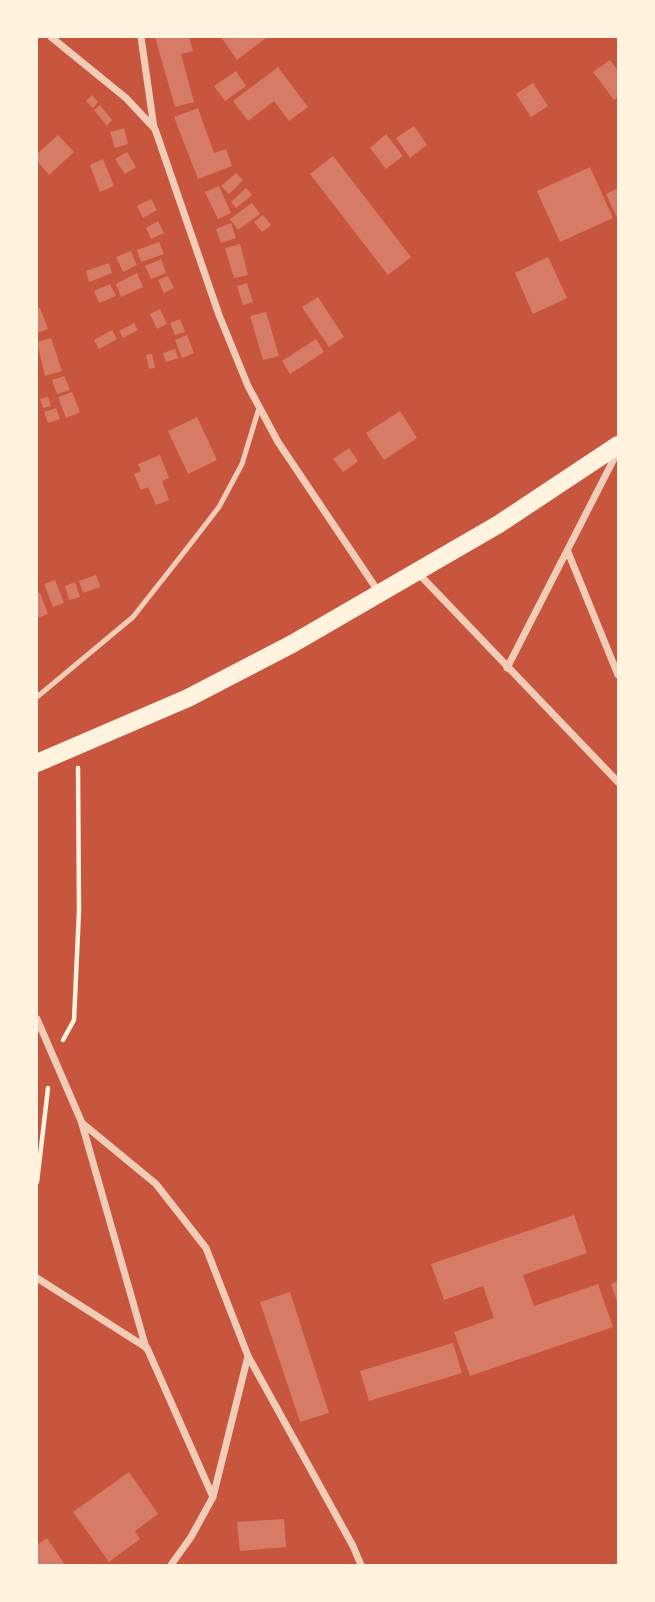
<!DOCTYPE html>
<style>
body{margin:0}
#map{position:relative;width:655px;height:1602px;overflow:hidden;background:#c8553d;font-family:"Fira Sans Condensed",sans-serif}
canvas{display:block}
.frame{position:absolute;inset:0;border:38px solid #fff3e0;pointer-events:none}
</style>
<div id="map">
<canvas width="655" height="1602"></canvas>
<div class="frame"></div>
</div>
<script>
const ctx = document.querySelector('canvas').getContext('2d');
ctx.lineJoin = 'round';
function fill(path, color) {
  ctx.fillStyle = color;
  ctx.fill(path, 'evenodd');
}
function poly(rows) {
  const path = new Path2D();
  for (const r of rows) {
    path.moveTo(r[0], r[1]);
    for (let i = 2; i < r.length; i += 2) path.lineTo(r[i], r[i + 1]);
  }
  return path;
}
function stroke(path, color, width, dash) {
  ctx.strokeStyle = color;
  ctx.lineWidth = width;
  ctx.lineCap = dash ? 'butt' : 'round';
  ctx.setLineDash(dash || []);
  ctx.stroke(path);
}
fill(poly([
 [155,37,189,37,193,51,181,54,194,102,175,107],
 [221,37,267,37,237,60],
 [610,60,618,71,618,97,614,100,593,72],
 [278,67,308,107,289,121,274,101,248,121,233,101],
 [236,71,246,86,225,101,214,86],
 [533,83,548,106,531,117,516,94],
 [92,95,98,102,93,108,86,101],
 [100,105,112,120,107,126,94,110],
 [198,108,214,153,226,149,232,166,198,179,174,117],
 [414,126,427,145,410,158,396,138],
 [124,128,128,144,115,148,110,132],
 [386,134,403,156,386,169,370,148],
 [58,135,74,152,49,175,37,161,37,154],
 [127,152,136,167,125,174,115,159],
 [333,156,411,257,388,275,310,174],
 [103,159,114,186,100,192,90,165],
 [590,167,613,218,560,242,537,191],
 [236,173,243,180,229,194,221,186],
 [219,186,231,213,218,219,205,192],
 [246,188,252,195,236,208,231,202],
 [618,188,618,220,606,194],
 [151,199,157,210,143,218,137,206],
 [252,203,260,214,238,230,230,219],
 [263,215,271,225,262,232,254,222],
 [158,221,164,233,151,239,146,228],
 [231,223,236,238,221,243,216,229],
 [159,242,164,254,141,262,137,250],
 [240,244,248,275,234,278,225,248],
 [131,251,137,265,123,272,116,257],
 [548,257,567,298,533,314,515,273],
 [161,259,166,273,151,279,145,266],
 [109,263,112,273,89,282,86,271],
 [137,273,143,287,121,297,116,284],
 [168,276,174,288,164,293,158,280],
 [247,283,253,302,243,305,237,286],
 [110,284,116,296,99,303,94,291],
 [318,297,344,337,329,347,302,307],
 [40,308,48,329,37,333,37,309],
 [160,309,167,324,157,329,150,314],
 [266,312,279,356,263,360,250,316],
 [180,319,185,332,175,335,170,323],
 [134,323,138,330,123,338,119,331],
 [112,330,117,339,99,349,94,340],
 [187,335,194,353,182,358,175,340],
 [51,338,62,371,45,376,37,342],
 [316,339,324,352,290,374,282,361],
 [175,349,178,358,166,362,163,353],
 [152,354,155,368,149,369,146,355],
 [64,376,70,390,57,394,52,380],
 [72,392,80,412,66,418,58,397],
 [48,397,51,406,43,408,40,399],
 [56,408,60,419,48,423,44,412],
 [400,411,417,438,384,460,366,433],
 [197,417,217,460,188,474,168,431],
 [349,448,358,461,343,472,333,459],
 [160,455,169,478,162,481,169,500,156,505,148,487,141,490,134,474,141,471,138,464],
 [96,575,100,587,83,593,79,581],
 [55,580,64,603,53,607,44,584],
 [75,582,80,597,69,600,65,586],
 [40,593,48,614,37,618,37,594],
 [574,1215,587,1253,523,1275,534,1306,598,1284,613,1327,470,1376,454,1332,494,1318,483,1286,444,1300,431,1264],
 [618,1281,618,1304,611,1284],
 [290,1292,329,1413,300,1422,260,1302],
 [453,1343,462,1373,369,1401,360,1371],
 [129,1472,158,1514,135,1531,140,1539,109,1562,73,1512],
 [284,1519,286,1547,240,1551,237,1522],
 [47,1538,65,1565,37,1565,37,1545]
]), '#d67c66');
stroke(poly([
 [63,1040,74,1020,79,911,78,768],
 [37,1182,48,1088]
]), '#fff3e0', 4.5);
stroke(poly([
 [37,697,133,617,185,551,219,507,242,464,259,408]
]), '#f1ccb7', 5);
stroke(poly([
 [51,37,126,98,155,129,219,315,248,386,278,442,380,594],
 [141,37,154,128],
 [568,552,618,675],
 [418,573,618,782],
 [507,668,618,451],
 [37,1019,82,1123,156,1184,206,1248,248,1356,353,1546,361,1565],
 [82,1124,146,1348],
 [37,1278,147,1348,213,1497],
 [171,1565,191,1537,213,1497,248,1356]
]), '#f1ccb7', 7);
stroke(poly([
 [37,763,188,698,292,644,499,524,618,445]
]), '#fff3e0', 18);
</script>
